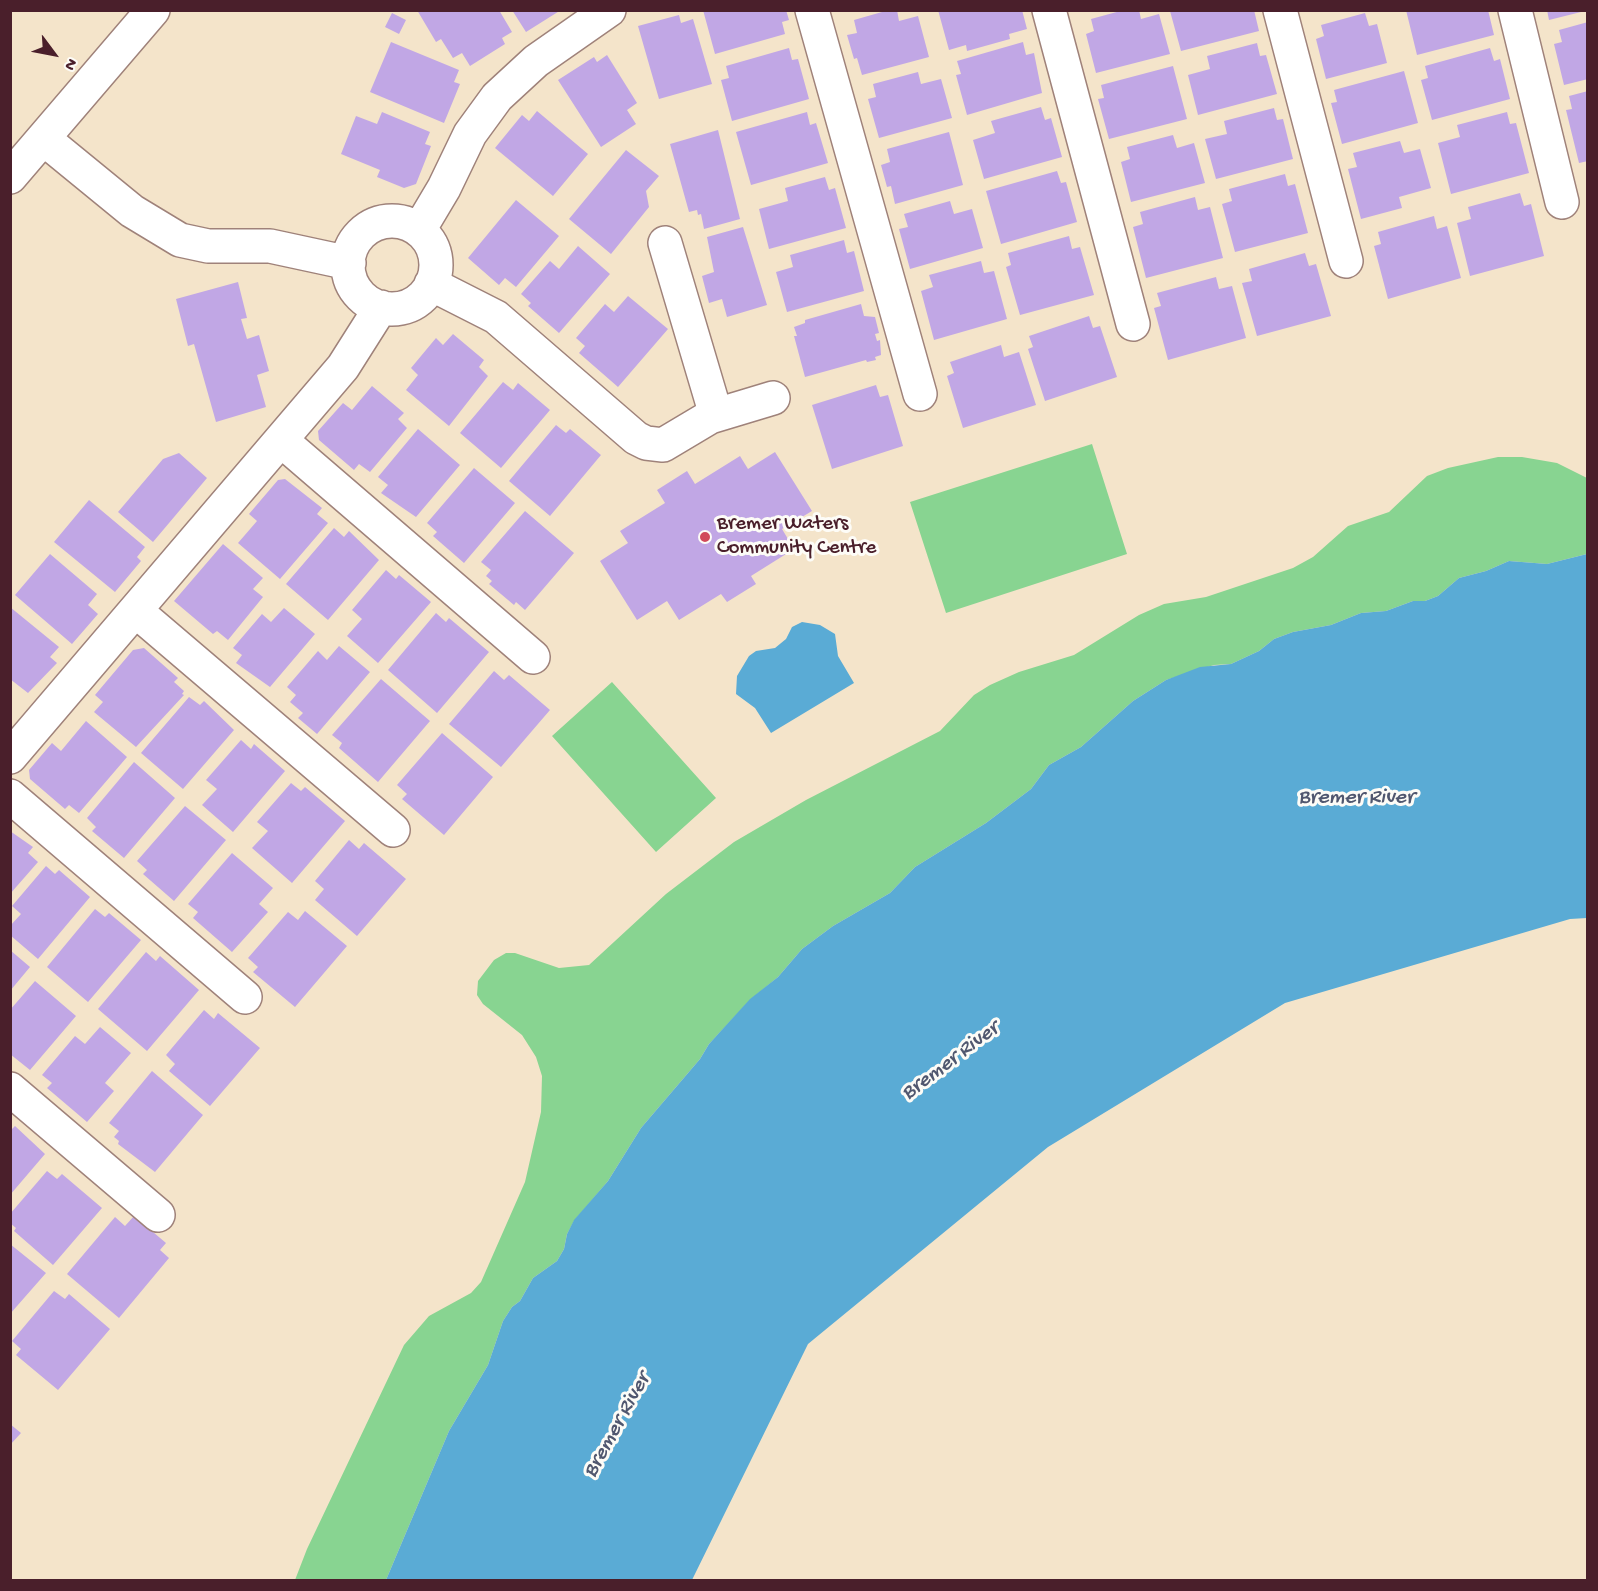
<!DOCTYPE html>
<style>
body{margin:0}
#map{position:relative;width:1598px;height:1591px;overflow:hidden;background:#f4e4ca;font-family:"Gochi Hand",sans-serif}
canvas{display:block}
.frame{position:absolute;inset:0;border:12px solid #4a1f2b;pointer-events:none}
.north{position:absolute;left:24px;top:24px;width:60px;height:60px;-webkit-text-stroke:4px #fdfcf7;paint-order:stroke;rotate:122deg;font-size:16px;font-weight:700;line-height:24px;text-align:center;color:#4a1f2b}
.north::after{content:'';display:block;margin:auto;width:21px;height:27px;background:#4a1f2b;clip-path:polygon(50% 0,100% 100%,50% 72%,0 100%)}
</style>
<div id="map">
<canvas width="1598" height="1591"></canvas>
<div class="frame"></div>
<div class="north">N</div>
</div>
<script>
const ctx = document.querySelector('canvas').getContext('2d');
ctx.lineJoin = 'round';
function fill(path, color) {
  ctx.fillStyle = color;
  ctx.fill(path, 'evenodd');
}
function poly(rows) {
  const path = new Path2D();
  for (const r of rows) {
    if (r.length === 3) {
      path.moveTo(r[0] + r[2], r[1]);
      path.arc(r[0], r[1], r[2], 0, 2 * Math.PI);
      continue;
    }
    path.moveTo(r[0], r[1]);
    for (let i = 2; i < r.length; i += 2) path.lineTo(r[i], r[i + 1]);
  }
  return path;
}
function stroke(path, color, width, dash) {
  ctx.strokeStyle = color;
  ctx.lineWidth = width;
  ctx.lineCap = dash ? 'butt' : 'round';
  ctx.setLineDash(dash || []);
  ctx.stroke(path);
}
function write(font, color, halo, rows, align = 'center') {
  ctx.font = font + ' "Gochi Hand",sans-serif';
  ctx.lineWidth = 6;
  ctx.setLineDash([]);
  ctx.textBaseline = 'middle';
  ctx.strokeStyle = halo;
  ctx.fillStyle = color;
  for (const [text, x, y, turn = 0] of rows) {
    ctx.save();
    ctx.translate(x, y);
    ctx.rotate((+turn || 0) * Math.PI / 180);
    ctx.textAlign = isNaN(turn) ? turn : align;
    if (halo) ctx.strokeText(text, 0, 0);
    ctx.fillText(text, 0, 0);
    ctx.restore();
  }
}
fill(poly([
 [1092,444,1127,554,946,613,910,502],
 [1498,457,1522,457,1557,463,1587,478,1587,554,1547,564,1509,561,1486,571,1459,578,1438,596,1425,601,1413,601,1386,611,1361,613,1331,625,1293,632,1274,639,1259,651,1231,664,1214,665,1166,680,1133,701,1081,747,1049,765,1031,789,986,823,915,867,890,893,833,926,802,949,778,977,750,1000,709,1044,700,1059,641,1128,608,1181,574,1221,567,1234,564,1249,557,1261,533,1278,520,1301,512,1307,503,1321,488,1365,449,1431,386,1580,295,1580,307,1549,404,1345,429,1316,471,1293,481,1282,525,1182,541,1112,542,1076,536,1057,522,1035,483,1004,477,995,478,981,494,960,506,953,515,953,559,968,589,965,666,894,734,842,806,800,940,731,974,695,990,685,1019,672,1074,655,1139,615,1164,604,1206,597,1293,568,1313,557,1348,526,1389,512,1427,476,1448,468],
 [612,682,716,798,656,852,552,736]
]), '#88d491');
fill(poly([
 [1587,554,1587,918,1570,919,1285,1003,1048,1147,808,1344,692,1580,386,1580,449,1431,488,1365,503,1321,512,1307,520,1301,533,1278,557,1261,564,1249,567,1234,574,1220,608,1181,641,1128,700,1059,709,1044,750,999,778,977,802,949,833,926,890,893,915,867,986,823,1031,789,1049,765,1081,747,1133,701,1166,680,1200,667,1231,664,1259,651,1274,639,1293,632,1331,625,1361,613,1386,611,1413,601,1425,601,1438,596,1459,578,1486,571,1509,561,1547,564],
 [802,622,820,625,835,634,838,656,854,683,771,733,755,708,736,694,737,676,749,656,756,651,775,648,786,639,792,627]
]), '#5aabd5');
fill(poly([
 [417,10,499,10,512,32,502,38,505,44,470,66,462,53,453,58,441,39,436,42],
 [512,10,561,10,526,32],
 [703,10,786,10,789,20,782,22,785,34,715,54],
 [889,10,897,10,899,21,918,16,929,57,862,75,857,58,854,59,847,35,857,33,854,20],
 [938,10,1022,10,1027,29,1009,34,1010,39,967,51,966,45,949,50],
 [1124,10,1139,10,1141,19,1159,14,1170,54,1096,73,1086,34,1094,31,1091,19],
 [1254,10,1259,31,1181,51,1170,11],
 [1406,10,1488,10,1494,35,1417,55],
 [1547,10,1585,10,1585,11,1549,20],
 [392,13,406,20,399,34,385,27],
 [1365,13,1369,26,1377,24,1387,63,1326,79,1316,39,1324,36,1321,25],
 [679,15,681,23,693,19,712,84,659,99,638,26],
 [1588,22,1588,79,1564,85,1554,44,1562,42,1559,30],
 [391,42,459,70,454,82,460,84,444,123,370,92],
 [1023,42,1026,55,1034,53,1042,93,967,115,956,75,961,74,957,61],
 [1257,43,1260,56,1266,55,1277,94,1198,115,1188,75,1210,69,1207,56],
 [789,48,792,60,798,59,809,99,732,121,721,80,729,78,726,66],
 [1490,48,1494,61,1500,59,1510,99,1432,120,1421,80,1428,78,1425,66],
 [607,55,637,103,627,110,636,124,601,147,558,80,594,57,597,62],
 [1173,66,1187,119,1109,139,1098,99,1104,98,1101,85],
 [1404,71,1418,123,1342,144,1331,103,1337,102,1334,90],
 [918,72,921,84,941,79,952,118,879,138,868,99,876,97,873,84],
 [1588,91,1588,161,1579,163,1566,110,1572,109,1569,96],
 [1041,107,1045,120,1051,118,1062,157,984,179,973,140,995,133,991,121],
 [1274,108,1277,120,1283,119,1293,159,1216,179,1205,139,1227,134,1224,121],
 [537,111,588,154,553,196,495,148,522,115,529,121],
 [382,112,430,132,425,144,431,146,416,184,404,188,377,177,380,170,341,154,356,116,377,124],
 [807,112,810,125,816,123,828,163,751,185,736,132],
 [1507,112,1510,124,1516,123,1529,173,1451,194,1438,143,1460,137,1457,125],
 [718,130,740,219,704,229,701,214,698,215,697,210,689,212,670,144],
 [949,132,963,185,895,204,891,186,887,187,881,165,890,162,887,149],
 [1173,135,1177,148,1194,143,1205,183,1131,202,1121,162,1130,159,1127,147],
 [1400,141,1404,153,1420,149,1431,188,1399,197,1402,208,1361,219,1348,169,1357,167,1353,153],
 [626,150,659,176,646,191,649,207,611,254,569,219],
 [1057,171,1061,183,1066,182,1077,222,1001,244,986,191],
 [1285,174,1288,186,1295,184,1308,233,1235,252,1222,204,1232,201,1229,189],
 [825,177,829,190,835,188,846,228,769,249,759,209,788,201,785,188],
 [1520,193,1524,206,1531,204,1544,256,1470,276,1457,223,1471,219,1468,207],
 [1195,197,1198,210,1210,207,1223,258,1146,278,1133,227,1143,224,1140,212],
 [516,200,559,236,516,287,505,278,499,285,468,258],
 [950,201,954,214,972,209,983,248,910,269,899,229,908,227,904,214],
 [1434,216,1437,229,1447,226,1461,278,1388,299,1374,246,1381,244,1378,232],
 [743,227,767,305,727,317,722,299,709,303,702,276,714,272,707,237],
 [1069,236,1072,249,1080,247,1094,295,1020,315,1006,267,1011,265,1008,253],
 [844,240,847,253,854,251,864,291,787,312,776,272,793,267,790,255],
 [578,246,610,274,559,333,528,306,531,303,521,294,550,261,559,269],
 [1305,253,1309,266,1316,264,1331,316,1257,336,1242,283,1252,281,1249,269],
 [981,261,984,273,994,271,1007,319,934,340,921,291,933,287,929,275],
 [1216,277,1219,289,1232,286,1246,338,1168,360,1154,308,1161,306,1157,293],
 [238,282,247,318,241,319,247,339,259,335,269,371,257,375,266,407,216,422,194,344,188,346,176,299],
 [628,296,668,329,618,387,579,353,585,346,576,338,605,304,614,312],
 [861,304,864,316,875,317,879,333,875,334,877,341,880,340,881,355,875,357,876,360,867,362,866,360,805,377,794,336,797,336,794,327,805,323,805,320],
 [1089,316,1093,328,1100,326,1117,377,1045,401,1028,349,1033,347,1029,336],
 [453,334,484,360,479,367,488,376,449,426,406,390,418,375,411,368,436,338,443,345],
 [1001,345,1004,357,1019,352,1036,405,963,428,947,376,954,373,950,362],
 [503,382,513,390,518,383,550,410,501,468,460,433],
 [876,385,880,397,888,395,903,446,832,469,812,405],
 [372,386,404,413,398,419,407,428,370,472,359,464,354,470,319,440,318,431,343,403,352,410],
 [556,425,566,433,570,429,601,455,550,516,509,481],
 [418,429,460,465,416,517,381,493,388,485,378,477],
 [775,452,812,511,782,529,794,549,751,576,756,584,727,602,721,594,679,620,667,601,637,620,600,561,628,543,620,531,665,503,657,490,687,471,695,484,740,456,748,469],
 [179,453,207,478,153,542,118,512,163,459],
 [474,468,515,503,464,563,433,536,437,532,427,523],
 [285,479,322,508,317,514,328,523,280,579,238,543,257,521,249,514,278,480],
 [89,500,145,547,137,557,141,561,115,592,54,542],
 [525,511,574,553,525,610,516,602,514,605,489,584,492,581,486,576,491,570,481,562],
 [334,528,344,537,349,531,379,560,328,620,286,584],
 [223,544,263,578,253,589,263,597,228,640,217,631,213,634,174,601],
 [50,554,97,594,88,605,98,614,72,644,15,595],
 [386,570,396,579,399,575,431,602,378,663,347,636,362,619,352,610],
 [10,607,59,647,50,657,57,663,28,693,10,679],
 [284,608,315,634,270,687,236,663,242,655,233,648,262,614,271,622],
 [436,613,446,622,449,618,489,652,437,713,388,670],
 [339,646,370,672,317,734,298,718,303,713,290,702,296,695,287,687,318,651,327,660],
 [144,648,178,678,174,682,184,691,182,694,184,695,136,747,94,712,103,702,95,695,133,650],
 [494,671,504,680,509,675,550,710,501,767,449,724],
 [381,679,430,721,378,782,339,748,342,743,332,735],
 [189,697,200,705,204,701,234,730,183,789,141,753],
 [86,721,127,757,79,813,69,805,65,809,30,779,29,770,52,743,61,751],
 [442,733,493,777,444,835,402,799,407,794,397,785],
 [241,740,251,749,254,744,285,771,233,832,202,805,217,789,206,780],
 [134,762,175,798,124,858,92,831,96,827,87,818],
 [291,783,301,791,305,787,345,821,292,883,252,848,268,831,257,822],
 [185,806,226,840,174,901,143,874,147,870,137,861],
 [10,831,33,847,28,853,38,862,10,894],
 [349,840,359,849,364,843,406,879,357,936,315,900,324,889,315,881],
 [232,853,273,888,259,904,268,912,232,952,193,918,198,912,188,904],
 [46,866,55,874,59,870,90,897,38,959,10,935,10,926,21,914,12,906],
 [95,909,105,917,109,913,141,940,88,1002,47,967],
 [305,911,347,946,295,1007,253,972,258,967,248,958,288,912,298,920],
 [10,950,30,967,10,991],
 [146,952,156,961,160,956,199,990,147,1051,98,1009],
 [35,981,76,1016,30,1070,10,1054,10,1010],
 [204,1010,214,1019,218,1013,260,1048,210,1106,169,1071,175,1064,166,1055],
 [100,1027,131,1053,105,1083,114,1091,87,1122,47,1088,52,1083,42,1075,75,1036,85,1044],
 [152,1071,203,1115,155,1172,118,1144,119,1141,114,1137,119,1131,109,1123],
 [15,1126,45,1154,10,1195,10,1131],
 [47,1171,57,1179,62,1174,102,1208,53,1265,14,1231,16,1228,10,1223,10,1214],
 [134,1216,166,1243,160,1250,169,1258,119,1318,67,1274,115,1217,125,1226],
 [10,1244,46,1273,10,1314],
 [54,1291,65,1299,69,1294,110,1329,58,1390,16,1355,21,1349,12,1341],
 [10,1424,21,1433,10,1445]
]), '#c1a7e5');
const minor = poly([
 [812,10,920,394],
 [1049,10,1133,324],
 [1280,10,1346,261],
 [1515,10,1562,202],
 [44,139,132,211,180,240,208,246,270,246,349,263],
 [10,177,153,10],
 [392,265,44],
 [419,230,444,188,470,134,497,97,536,61,609,10],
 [665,243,716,415],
 [431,284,496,317,636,438,646,443,663,445,710,417,773,398],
 [282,441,533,657],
 [136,611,393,830],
 [10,757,343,367,381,307],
 [10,796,245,997],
 [10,1089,158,1215]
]);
stroke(minor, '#9f827a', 36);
stroke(minor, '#fff', 33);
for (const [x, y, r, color] of [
 [705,537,6,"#d1495b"]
]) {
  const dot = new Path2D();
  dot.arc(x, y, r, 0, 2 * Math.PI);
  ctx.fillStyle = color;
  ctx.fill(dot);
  stroke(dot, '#fdfcf7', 2);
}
write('21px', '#4a1f2b', '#fdfcf7', [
 ["Bremer Waters",717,525],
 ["Community Centre",717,549]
], 'left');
write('italic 22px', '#50576f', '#fdfcf7', [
 ["Bremer River",1356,799],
 ["Bremer River",951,1062,-37],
 ["Bremer River",618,1426,-61]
]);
</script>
